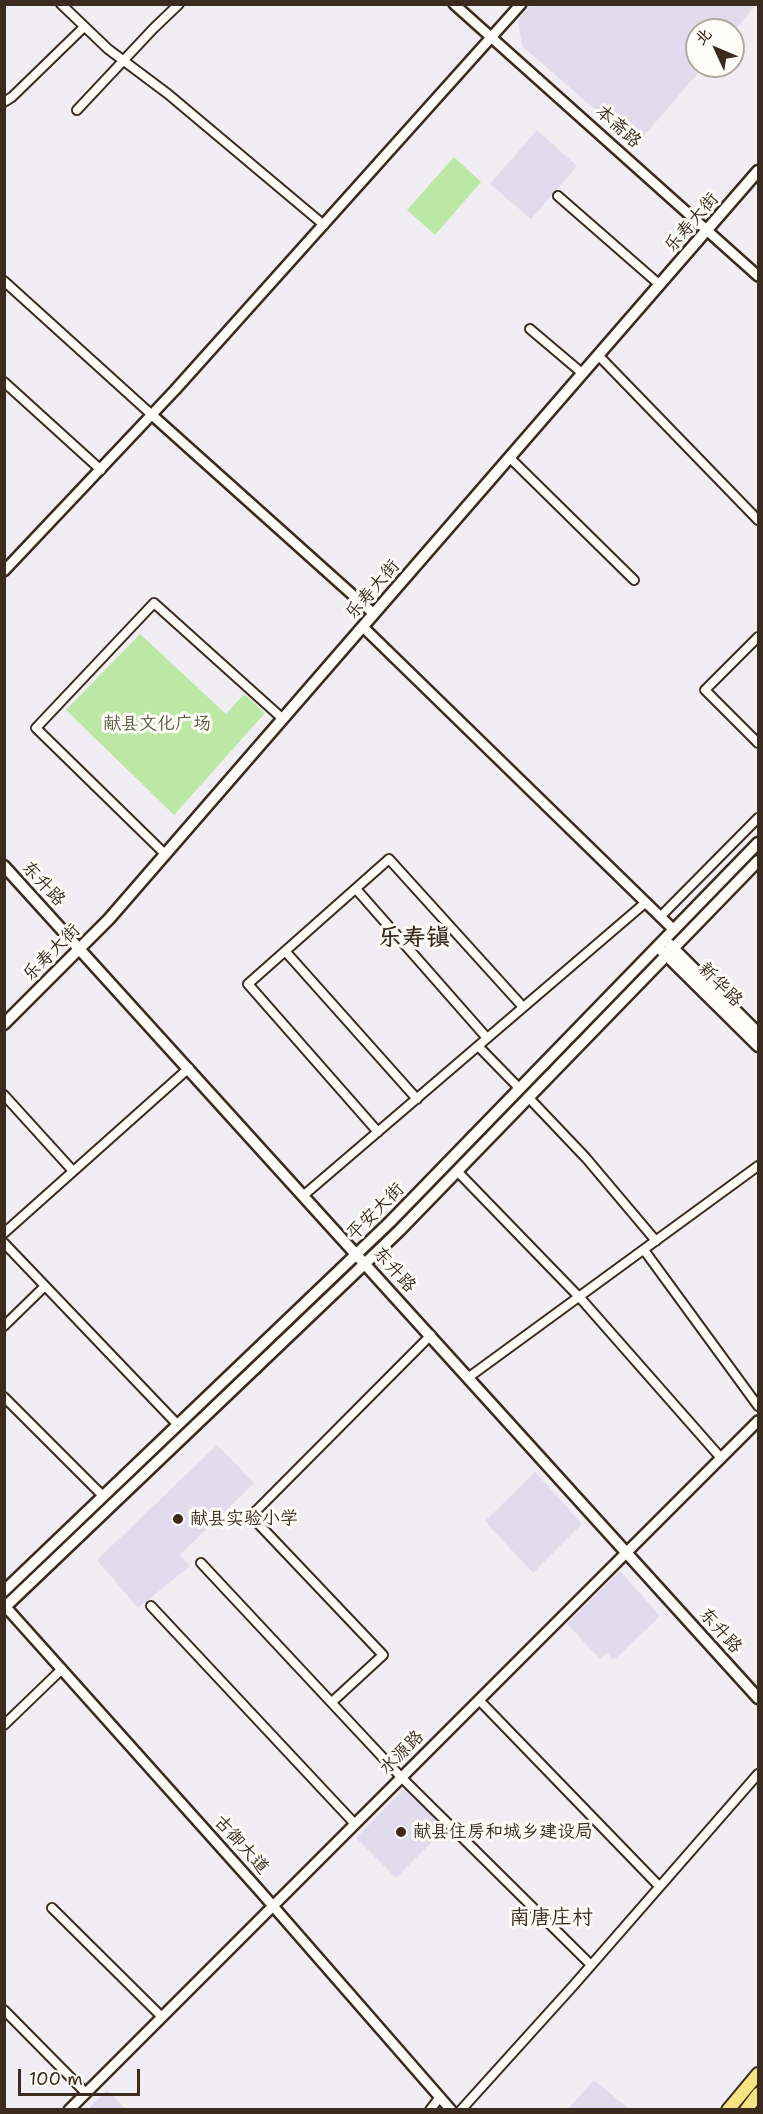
<!DOCTYPE html>
<meta charset="utf-8">
<style>
body{margin:0}
#map{position:relative;width:763px;height:2114px;overflow:hidden;background:#f0edf3;font-family:"Shantell Sans","LXGW WenKai TC",sans-serif}
canvas{display:block}
.frame{position:absolute;inset:0;border:6px solid #3b2a1e;pointer-events:none}
.north{position:absolute;left:685px;top:18px;width:60px;height:60px;box-sizing:border-box;background:#fdfcf7;border:2px solid #afa8a0;border-radius:50%;rotate:314deg;font-size:16px;font-weight:700;line-height:24px;text-align:center;color:#3b2a1e}
.north::after{content:'';display:block;margin:auto;width:21px;height:27px;background:#3b2a1e;clip-path:polygon(50% 0,100% 100%,50% 72%,0 100%)}
.scale{position:absolute;left:18px;top:2069px;width:122px;height:27px;box-sizing:border-box;border:3px solid #3b2a1e;border-top:0;padding-left:8px;font-size:18px;line-height:21px;white-space:nowrap;color:#3b2a1e;-webkit-text-stroke:4px #fdfcf7;paint-order:stroke}
</style>
<div id="map">
<canvas width="763" height="2114"></canvas>
<div class="frame"></div>
<div class="north">北</div>
<div class="scale">100 m</div>
</div>
<script>
const ctx = document.querySelector('canvas').getContext('2d');
ctx.lineJoin = 'round';
function fill(path, color) {
  ctx.fillStyle = color;
  ctx.fill(path, 'evenodd');
}
function poly(rows) {
  const path = new Path2D();
  for (const r of rows) {
    path.moveTo(r[0], r[1]);
    for (let i = 2; i < r.length; i += 2) path.lineTo(r[i], r[i + 1]);
  }
  return path;
}
function stroke(path, color, width, dash) {
  ctx.strokeStyle = color;
  ctx.lineWidth = width;
  ctx.lineCap = dash ? 'butt' : 'round';
  ctx.setLineDash(dash || []);
  ctx.stroke(path);
}
function write(font, color, halo, rows, align = 'center') {
  ctx.font = font + ' "Shantell Sans","LXGW WenKai TC",sans-serif';
  ctx.lineWidth = 6;
  ctx.setLineDash([]);
  ctx.textBaseline = 'middle';
  ctx.strokeStyle = halo;
  ctx.fillStyle = color;
  for (const [text, x, y, turn = 0] of rows) {
    ctx.save();
    ctx.translate(x, y);
    ctx.rotate((+turn || 0) * Math.PI / 180);
    ctx.textAlign = isNaN(turn) ? turn : align;
    if (halo) ctx.strokeText(text, 0, 0);
    ctx.fillText(text, 0, 0);
    ctx.restore();
  }
}
fill(poly([
 [531,4,756,4,756,5,733,32,733,30,697,30,697,66,704,66,636,145,522,46,518,20],
 [537,130,577,166,531,219,490,184],
 [217,1445,254,1483,180,1555,190,1566,138,1608,97,1560],
 [535,1472,582,1524,533,1573,485,1521],
 [620,1571,660,1616,614,1660,607,1653,600,1659,567,1624],
 [406,1787,447,1827,396,1878,356,1838],
 [594,2080,629,2109,568,2109],
 [107,2090,126,2109,88,2109]
]), '#e1dbee');
fill(poly([
 [454,157,481,182,435,235,407,210],
 [140,634,226,714,244,694,265,713,174,815,66,710]
]), '#bbe8a5');
const minor = poly([
 [61,4,108,49,168,94,324,225],
 [4,102,12,97,84,27],
 [77,110,153,29,179,4],
 [558,196,660,285],
 [4,281,152,415],
 [530,329,582,373],
 [598,355,758,520],
 [4,382,101,470],
 [509,457,634,580],
 [758,637,705,690,758,743],
 [166,855,36,728,154,603,283,719],
 [356,889,487,1038],
 [660,917,758,818],
 [285,951,417,1099],
 [478,1046,520,1089],
 [4,1095,73,1171],
 [528,1097,586,1158,656,1241],
 [378,1132,248,984,389,859,523,1007],
 [457,1171,582,1300,721,1458],
 [304,1195,645,903],
 [4,1233,189,1068],
 [4,1243,178,1425],
 [644,1250,758,1406],
 [4,1326,45,1286],
 [469,1377,758,1166],
 [4,1397,103,1496],
 [201,1563,401,1777,591,1965],
 [151,1606,355,1824],
 [479,1700,659,1886],
 [332,1702,383,1655,251,1516,431,1335],
 [4,1725,62,1669],
 [52,1908,162,2017],
 [4,2010,86,2093],
 [430,2110,440,2097],
 [461,2110,573,1986,758,1774]
]);
const tertiary = poly([
 [454,4,758,276],
 [152,415,374,614],
 [4,571,175,390,521,4],
 [363,627,674,930],
 [4,1605,259,1890,451,2110],
 [69,2110,758,1421]
]);
const secondary = poly([
 [4,866,758,1698],
 [669,944,758,1033],
 [662,951,758,1046],
 [4,1024,109,919,758,171],
 [4,1591,390,1222,758,843],
 [4,1608,399,1231,758,861]
]);
const primary = poly([
 [728,2110,758,2074],
 [746,2110,758,2094]
]);
stroke(minor, '#3b2a1e', 12);
stroke(tertiary, '#3b2a1e', 14);
stroke(secondary, '#3b2a1e', 15);
stroke(primary, '#3b2a1e', 16);
stroke(minor, '#fdfcf7', 8);
stroke(tertiary, '#fdfcf7', 9);
stroke(secondary, '#fdfcf7', 10);
stroke(primary, '#f6e381', 12);
for (const [x, y, r, color] of [
 [178,1519,6,"#3b2a1e"],
 [401,1832,6,"#3b2a1e"]
]) {
  const dot = new Path2D();
  dot.arc(x, y, r, 0, 2 * Math.PI);
  ctx.fillStyle = color;
  ctx.fill(dot);
  stroke(dot, '#fdfcf7', 2);
}
write('18px', '#3b2a1e', '#fdfcf7', [
 ["本斋路",618,127,42],
 ["乐寿大街",692,223,-49],
 ["乐寿大街",373,590,-49],
 ["东升路",43,884,47],
 ["乐寿大街",52,953,-45],
 ["新华路",720,985,45],
 ["平安大街",376,1212,-45],
 ["东升路",394,1270,48],
 ["东升路",720,1631,48],
 ["水源路",402,1753,-45],
 ["古御大道",241,1845,48]
]);
write('18px', '#5b5a40', '#fdfcf7', [
 ["献县文化广场",157,724]
]);
write('18px', '#3b2a1e', '#fdfcf7', [
 ["献县实验小学",190,1519],
 ["献县住房和城乡建设局",413,1832]
], 'left');
write('21px', '#3b2a1e', '#fdfcf7', [
 ["南唐庄村",551,1919]
]);
write('bold 24px', '#3b2a1e', '#fdfcf7', [
 ["乐寿镇",414,939]
]);
</script>
